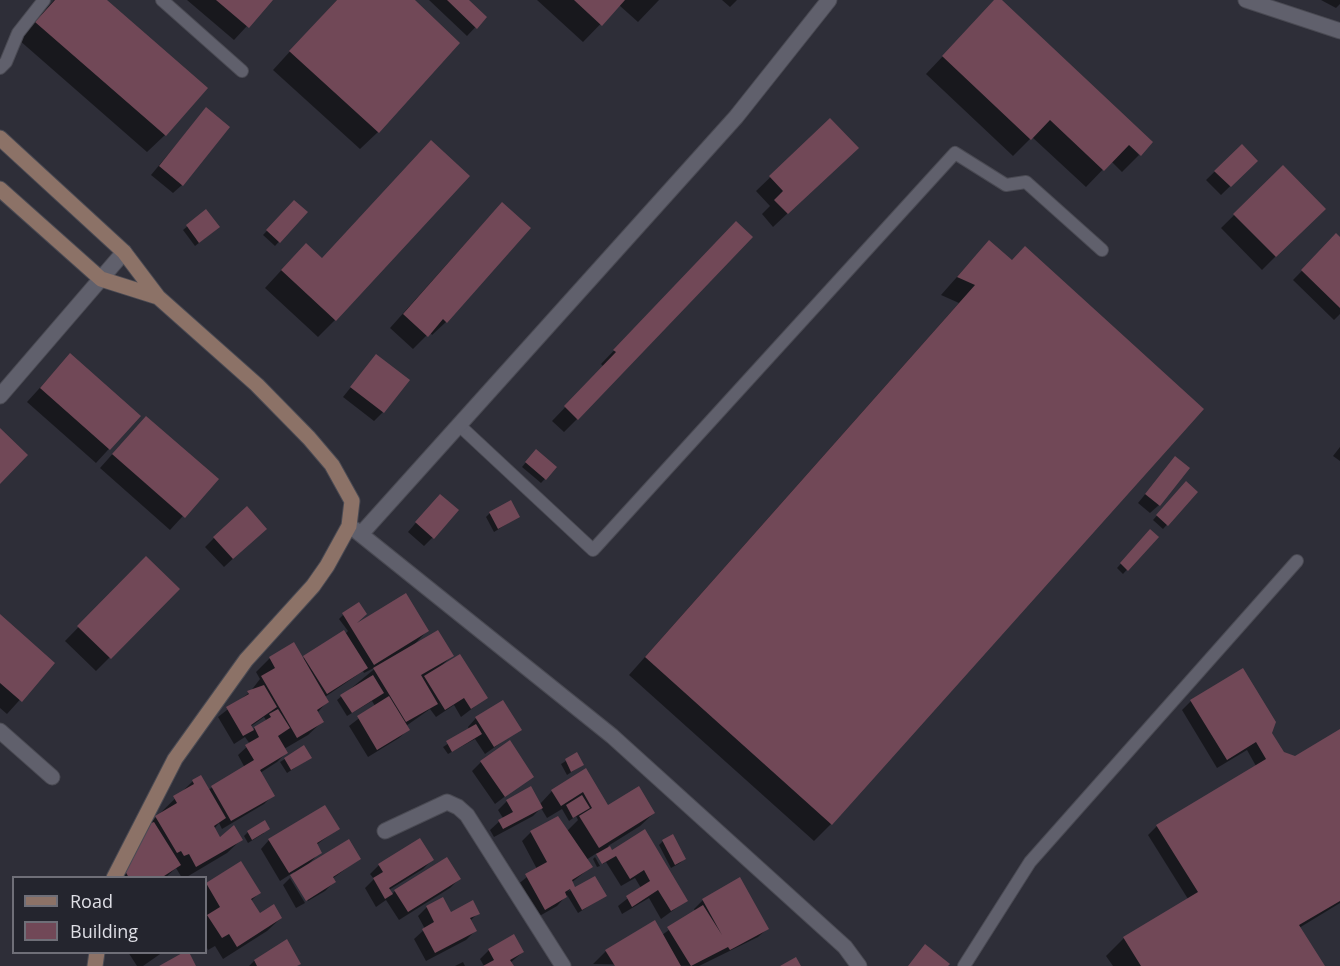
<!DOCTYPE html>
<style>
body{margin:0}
#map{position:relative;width:1340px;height:966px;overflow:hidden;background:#2e2e38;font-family:"Open Sans",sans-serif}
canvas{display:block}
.legend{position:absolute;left:12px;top:876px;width:195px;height:78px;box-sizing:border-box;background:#24252e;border:2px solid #6f6f78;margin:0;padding:8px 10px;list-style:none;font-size:18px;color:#dfdfe6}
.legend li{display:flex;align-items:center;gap:12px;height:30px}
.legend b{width:30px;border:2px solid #6f6f78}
</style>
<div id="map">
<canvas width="1340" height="966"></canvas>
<ul class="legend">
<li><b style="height:8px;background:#8c7267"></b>Road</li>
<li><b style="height:16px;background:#714857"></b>Building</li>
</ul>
</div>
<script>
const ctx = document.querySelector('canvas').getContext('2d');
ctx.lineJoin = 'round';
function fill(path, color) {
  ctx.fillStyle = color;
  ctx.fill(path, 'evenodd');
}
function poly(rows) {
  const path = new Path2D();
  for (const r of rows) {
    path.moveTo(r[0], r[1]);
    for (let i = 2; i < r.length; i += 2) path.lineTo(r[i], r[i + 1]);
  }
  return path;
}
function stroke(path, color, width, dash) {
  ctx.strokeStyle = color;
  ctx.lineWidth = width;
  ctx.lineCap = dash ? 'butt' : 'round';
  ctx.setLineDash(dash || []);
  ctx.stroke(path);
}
fill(poly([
 [54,0,105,0,165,135,147,152,19,40],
 [187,0,271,0,234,40],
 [337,0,413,0,378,132,360,149,273,70],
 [429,0,467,0,485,17,467,36],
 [537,0,659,0,638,22,619,5,583,42],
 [722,0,737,0,730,7],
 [996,0,999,0,1139,155,1122,172,1111,161,1086,187,1032,137,1013,156,926,74],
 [1321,0,1340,0,1340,4,1336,8],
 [206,109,182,185,173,193,151,175],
 [830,120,843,161,773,227,762,214,770,206,756,191],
 [1241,146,1256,161,1221,195,1206,180],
 [1283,167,1323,209,1262,270,1221,228],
 [294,202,306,212,275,246,263,235],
 [206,211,214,231,195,246,183,230],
 [489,217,529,228,446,322,432,335,430,332,413,349,390,328],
 [1336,236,1340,239,1340,314,1334,320,1293,280],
 [723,237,577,419,564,432,552,421,604,367,601,364],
 [972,260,1011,262,831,824,814,841,629,675,959,303,941,295],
 [288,263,335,320,318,337,265,288],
 [376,356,383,412,374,421,343,397],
 [57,369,139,416,96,463,27,402],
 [133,431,217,479,170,530,100,468],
 [1340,447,1340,461,1333,456],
 [532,455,555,468,541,483,522,467],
 [1175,458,1159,505,1150,513,1138,503],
 [1186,483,1196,492,1163,529,1153,520],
 [431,505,433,537,424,546,408,532],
 [490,513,518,517,494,532,486,517],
 [1150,531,1156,537,1123,574,1117,568],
 [256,537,224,567,205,547,214,538],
 [146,558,178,589,96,671,65,641],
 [343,615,357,624,427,631,414,645,452,656,441,666,486,698,461,717,454,705,436,717,430,709,406,726,408,730,399,738,368,757,349,726,375,706,372,701,347,716,337,700,378,666,364,673,363,671,325,697,327,702,317,713,322,722,308,735,284,749,286,753,277,762,260,773,273,795,264,804,222,829,219,823,214,829,219,838,233,827,241,840,227,853,185,878,182,878,176,868,165,878,116,878,147,826,193,781,208,790,245,768,238,755,250,744,245,737,234,744,218,717,250,692,260,679,256,672,269,659,294,644,302,659,345,634,348,631,339,619],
 [264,717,266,720,252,730,250,727],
 [0,616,53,663,7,714,0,708],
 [1191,701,1271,733,1283,753,1295,758,1340,730,1340,903,1299,928,1323,966,1113,966,1106,956,1124,938,1188,899,1148,835,1157,826,1256,766,1247,750,1217,768,1182,710],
 [476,718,520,729,485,754,475,739,448,754,443,747,469,730,468,727],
 [304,747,310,758,287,773,280,762],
 [577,754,582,765,567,775,561,764],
 [481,762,532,776,495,804,472,771],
 [585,770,608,807,654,813,640,826,608,846,611,852,645,831,686,901,661,919,649,898,622,914,618,906,641,888,635,878,621,886,606,862,603,864,597,853,586,860,591,867,571,883,573,886,568,892,594,878,605,896,578,913,567,895,557,906,536,918,517,885,537,869,522,841,531,832,567,831,578,820,576,816,569,821,562,809,547,818,541,808,533,816,494,837,490,830,503,818,498,810,507,801,540,804,552,791],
 [338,829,316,845,320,852,307,866,359,859,332,879,334,882,325,891,308,901,293,877,294,872,280,881,261,849,269,840],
 [248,832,264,833,248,843,244,836],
 [663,841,684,859,680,863,671,868,659,845],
 [595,857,600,866,597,867,593,859],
 [432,860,423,869,389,890,391,895,395,891,459,879,450,888,399,920,386,900,376,907,365,888,374,879,370,874,379,865],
 [241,863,259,893,251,901,260,915,281,918,267,931,223,959,215,946,208,950,206,946,206,886],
 [290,878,305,903,296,908,283,885],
 [703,900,767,929,758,937,699,966,593,964,606,951,662,935,695,911,694,909],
 [427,907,450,914,478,913,470,921,475,931,466,940,426,961,414,939,425,929,418,916],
 [489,950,523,952,510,963,512,966,484,966,480,959],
 [128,952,163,952,143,966,137,966],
 [254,961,297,966,249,966],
 [463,962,465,966,455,966]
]), '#0007');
fill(poly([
 [55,0,107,0,208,88,166,136,35,22],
 [216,0,273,0,249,28],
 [337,0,415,0,460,43,379,133,289,51],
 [447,0,469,0,487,17,477,29],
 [574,0,625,0,602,26],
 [994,0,1002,0,1153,142,1141,156,1129,145,1104,171,1050,120,1031,140,942,56],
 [206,107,230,127,183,186,159,166],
 [830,118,859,148,788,214,774,200,783,191,769,176],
 [431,140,470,176,336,321,281,270,306,243,322,258],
 [1242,144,1258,161,1231,187,1214,171],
 [1283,165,1326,209,1276,257,1233,214],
 [294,200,308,212,280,243,266,230],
 [502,202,531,228,447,323,443,319,428,337,403,314],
 [206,209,220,227,199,243,186,225],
 [736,221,753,237,578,420,564,406,616,352,613,350],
 [1336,233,1340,237,1340,308,1301,270],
 [989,240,1012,260,1025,246,1204,409,832,825,645,657,975,285,957,277],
 [70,353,141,416,110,450,40,388],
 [376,354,410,380,384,413,350,387],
 [146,416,219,479,185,518,112,454],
 [0,428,28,455,0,484],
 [536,449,557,467,546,480,525,462],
 [1175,456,1190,468,1160,506,1145,494],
 [1186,481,1198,492,1168,526,1156,515],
 [440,494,459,510,434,539,415,522],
 [511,500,520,517,498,529,489,512],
 [247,506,267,529,233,559,213,537],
 [1150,529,1159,537,1128,571,1120,563],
 [146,556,180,589,111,659,77,626],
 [406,593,429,631,374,665,342,613,359,602,367,614,357,623],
 [0,614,55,663,22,702,0,683],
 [344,630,368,668,327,694,303,656],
 [438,630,454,656,421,675,438,704,406,722,373,668],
 [294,642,329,702,317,710,324,722,297,738,261,676,275,668,269,657],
 [460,654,488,698,471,709,464,698,445,710,424,676],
 [1243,668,1276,722,1272,733,1284,752,1295,756,1340,729,1340,901,1299,925,1325,966,1141,966,1123,937,1198,892,1156,825,1266,759,1256,742,1227,760,1190,700],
 [373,675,384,693,352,713,340,695],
 [264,685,277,707,251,725,254,730,243,736,226,707,249,694,247,691],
 [389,696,410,730,377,750,357,716],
 [503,700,522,730,494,747,475,717],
 [278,709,290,728,278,736,288,753,260,770,275,796,231,821,211,786,254,760,245,745,259,737,254,727,271,717,269,714],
 [476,724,482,734,452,752,446,741],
 [510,740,534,777,505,797,480,761],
 [304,745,312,758,291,770,284,758],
 [577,752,584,765,571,772,565,759],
 [586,768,608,805,639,786,655,813,599,848,579,816,592,808,583,792,561,806,551,790],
 [201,775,226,818,214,826,220,837,234,825,243,840,196,867,189,854,184,856,181,851,177,853,155,816,177,803,173,796,194,784,192,780],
 [531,786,543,808,503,829,498,820,513,812,506,800],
 [582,795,590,808,573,818,566,805],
 [325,805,340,829,317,843,322,853,289,873,268,839],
 [558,816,593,867,572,880,575,887,595,876,607,896,582,910,570,889,565,892,567,897,545,910,525,874,547,862,530,831],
 [265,820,270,829,252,840,247,831],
 [154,822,181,865,161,878,129,878,124,869,143,826],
 [645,829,688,901,671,911,658,890,632,907,626,896,650,881,644,870,630,879,616,856,602,864,596,854,610,846,612,850],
 [673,834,686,859,675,865,662,840],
 [420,838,434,860,389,888,393,894,385,899,373,878,383,872,378,864],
 [349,839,361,859,333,877,336,882,306,901,290,875],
 [447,857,461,879,408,912,394,890],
 [241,861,261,893,251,899,260,913,274,904,282,918,237,947,229,934,222,938,207,915,220,907,206,883],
 [740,877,769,929,730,950,728,947,691,966,667,927,703,905,722,935,702,899],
 [443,897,451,912,473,900,480,914,470,918,477,931,435,953,422,929,434,922,426,906],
 [655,920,681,966,615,966,605,950],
 [514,934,524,952,510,960,514,966,483,966,494,960,488,949],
 [287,939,301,964,297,966,257,966,254,960],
 [925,944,950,964,948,966,908,966],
 [184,952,189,952,196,966,159,966],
 [796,957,801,966,780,966]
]), '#714857');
const lane = poly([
 [162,0,242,71],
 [0,68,6,62,18,33,44,0],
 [460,426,593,550,955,153,1006,185,1026,182,1102,250],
 [964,966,1030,862,1297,561]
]);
const street = poly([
 [1246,0,1340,31],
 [0,396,124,252],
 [354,529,612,736,845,947,859,966],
 [361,534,736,117,829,0],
 [0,731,52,777],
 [385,831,447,802,458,807,467,815,563,966]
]);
const secondary = poly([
 [0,138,124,252,158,297,257,385,309,438,332,465,352,501,349,526,327,566,313,586,246,660,175,759,114,878],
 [0,189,101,279,158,297],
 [95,966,97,952]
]);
stroke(lane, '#4a4a53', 14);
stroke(street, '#4a4a53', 17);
stroke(secondary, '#4a4a53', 17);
stroke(lane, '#60606c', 12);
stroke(street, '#60606c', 15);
stroke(secondary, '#8c7267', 15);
</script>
